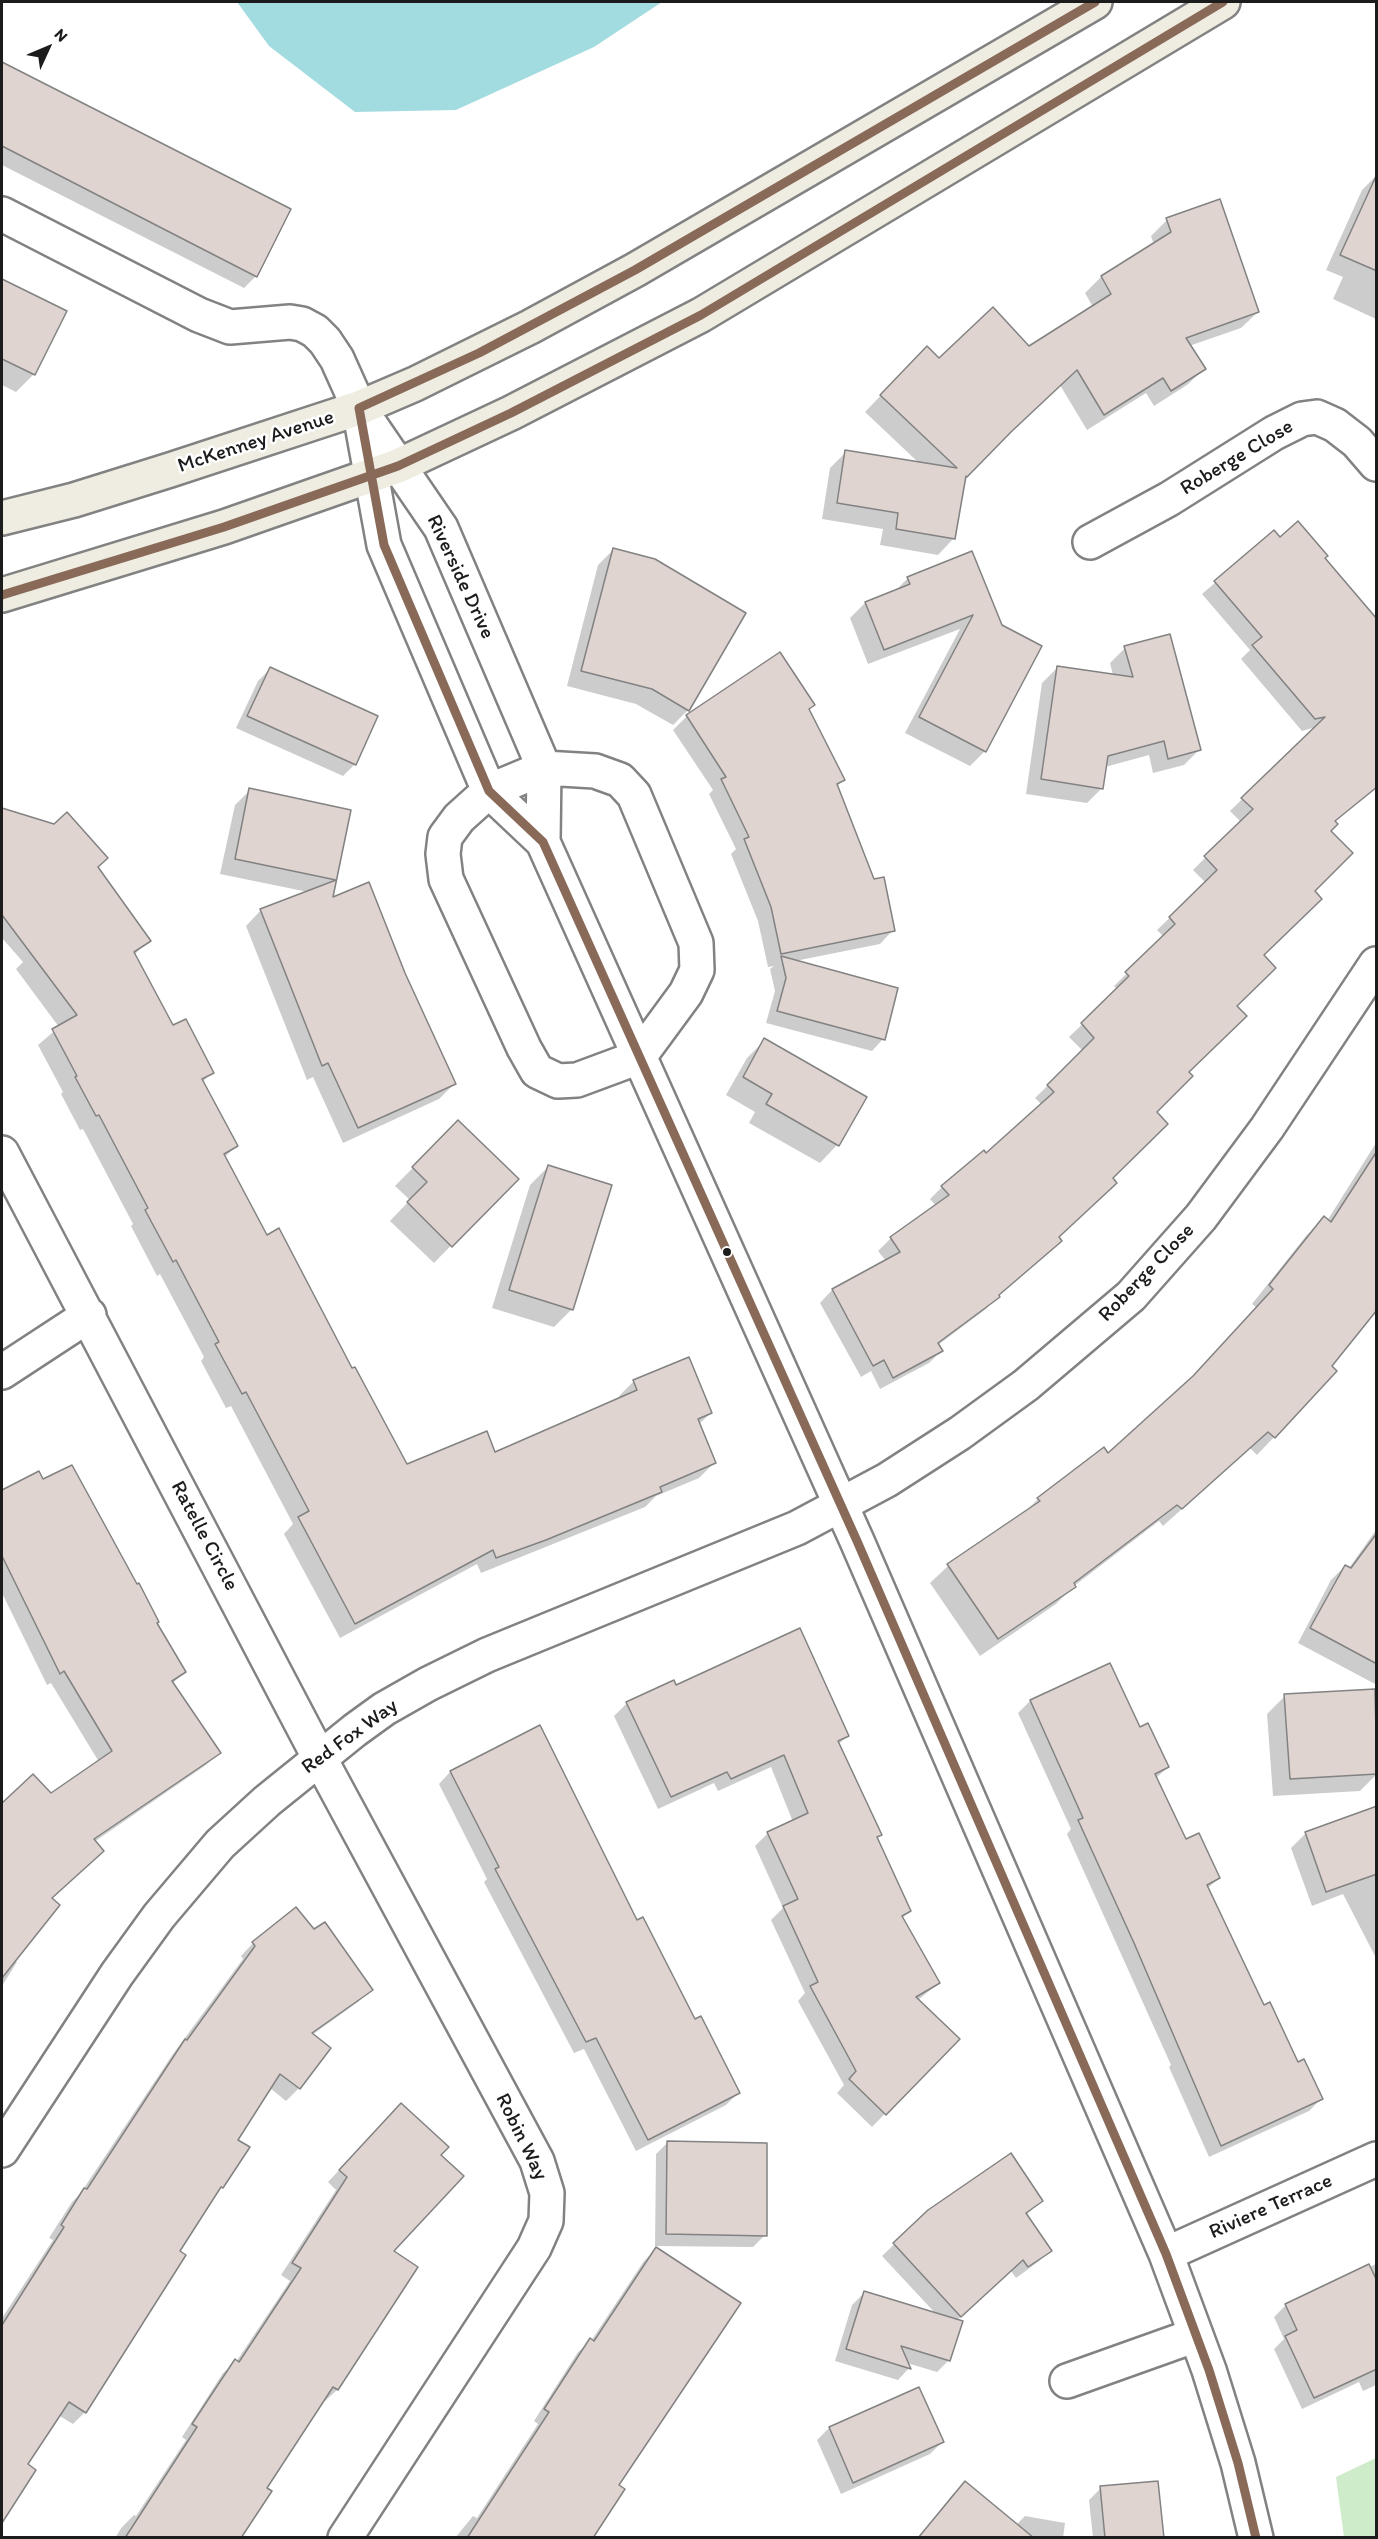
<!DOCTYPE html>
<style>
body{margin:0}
#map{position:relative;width:1378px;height:2539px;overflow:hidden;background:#fff;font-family:Itim,sans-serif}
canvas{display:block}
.frame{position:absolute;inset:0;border:3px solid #1c1c1c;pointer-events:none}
.north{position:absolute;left:18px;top:18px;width:60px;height:60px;-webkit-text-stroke:4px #fff;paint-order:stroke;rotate:46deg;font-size:16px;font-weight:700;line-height:24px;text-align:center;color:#1c1c1c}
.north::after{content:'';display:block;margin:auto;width:21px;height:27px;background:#1c1c1c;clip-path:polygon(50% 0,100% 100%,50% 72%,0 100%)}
</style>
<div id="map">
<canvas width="1378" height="2539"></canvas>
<div class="frame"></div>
<div class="north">N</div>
</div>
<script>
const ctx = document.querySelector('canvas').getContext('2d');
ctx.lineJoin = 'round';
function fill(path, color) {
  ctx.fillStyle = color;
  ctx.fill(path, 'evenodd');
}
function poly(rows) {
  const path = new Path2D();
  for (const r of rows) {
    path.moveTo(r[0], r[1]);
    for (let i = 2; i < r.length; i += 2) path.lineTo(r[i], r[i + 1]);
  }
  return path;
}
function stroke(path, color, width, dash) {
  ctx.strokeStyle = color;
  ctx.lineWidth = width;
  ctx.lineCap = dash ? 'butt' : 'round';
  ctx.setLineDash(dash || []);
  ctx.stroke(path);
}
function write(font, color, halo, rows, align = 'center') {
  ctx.font = font + ' Itim,sans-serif';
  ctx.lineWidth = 5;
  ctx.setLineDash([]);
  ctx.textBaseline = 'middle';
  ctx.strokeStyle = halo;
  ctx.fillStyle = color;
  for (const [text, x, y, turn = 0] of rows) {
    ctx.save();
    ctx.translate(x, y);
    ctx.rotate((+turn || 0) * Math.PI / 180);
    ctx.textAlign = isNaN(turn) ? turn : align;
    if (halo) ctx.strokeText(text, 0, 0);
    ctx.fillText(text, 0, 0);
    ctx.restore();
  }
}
fill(poly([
 [1376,2458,1376,2537,1344,2537,1336,2477]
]), '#cfecca');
fill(poly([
 [237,2,662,2,594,47,456,110,355,112,269,46]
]), '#a3dce0');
fill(poly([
 [2,64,289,210,256,276,244,288,2,165],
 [1376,176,1376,319,1333,299,1343,277,1326,270,1362,190],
 [1167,220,1258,312,1241,328,1189,346,1204,369,1187,385,1154,406,1146,393,1087,430,1060,385,999,442,964,479,954,538,938,555,880,545,883,529,822,519,830,468,846,452,919,463,865,412,910,365,1029,348,1093,307,1085,293,1101,277,1154,245,1151,236],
 [2,280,65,312,33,375,16,392,2,385],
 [1274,532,1280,539,1323,559,1376,787,1334,822,1329,831,1313,891,1262,955,1235,1007,1187,1073,1155,1112,1111,1178,1057,1237,1048,1253,998,1296,986,1309,938,1345,941,1351,929,1363,880,1389,871,1371,861,1377,820,1303,832,1290,886,1261,878,1251,891,1238,936,1206,930,1199,942,1187,986,1155,1042,1105,1035,1098,1083,1051,1069,1037,1118,990,1114,986,1164,937,1157,930,1206,883,1193,870,1241,822,1230,811,1316,727,1302,731,1241,659,1250,650,1202,594],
 [613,550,688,710,673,725,636,704,567,686,598,565],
 [972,553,985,751,970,766,905,733,960,629,868,664,850,618,865,603,894,592,908,578],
 [1125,648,1200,749,1184,765,1153,773,1149,755,1105,767,1102,788,1087,803,1026,794,1042,683,1057,668,1113,675,1110,663],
 [780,654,813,705,808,710,843,780,837,786,893,930,880,944,795,961,883,1039,872,1051,766,1023,775,991,770,969,774,966,768,967,758,921,731,854,736,849,709,794,713,790,673,730,687,716],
 [270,669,376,717,355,764,343,776,236,728,258,681],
 [250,790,349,811,331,899,404,973,454,1084,439,1099,343,1143,313,1077,307,1080,246,926,261,910,308,892,220,874,235,805],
 [2,810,54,825,96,868,149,940,134,955,172,1027,212,1072,202,1083,236,1146,224,1158,266,1237,351,1370,406,1466,494,1454,620,1399,619,1396,634,1381,711,1413,699,1424,715,1462,699,1478,656,1496,645,1507,481,1573,477,1564,340,1638,284,1534,293,1524,231,1406,226,1408,201,1361,204,1357,160,1274,157,1276,131,1226,133,1224,83,1129,80,1130,61,1094,63,1092,38,1045,59,1027,16,969,23,962,2,938],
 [765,1040,865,1097,837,1145,820,1163,749,1123,755,1112,726,1095,747,1058],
 [458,1122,516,1179,434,1263,390,1221,410,1200,395,1186],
 [1376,1143,1376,1308,1274,1437,1257,1455,1250,1448,1163,1526,1159,1521,1074,1586,1056,1604,980,1656,930,1583,948,1566,1022,1515,1038,1499,1108,1455,1186,1385,1257,1308,1252,1304,1306,1236,1324,1218,1327,1221],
 [548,1167,572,1309,554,1327,492,1308,530,1185],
 [38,1473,156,1624,184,1672,172,1684,219,1753,206,1765,94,1842,50,1899,14,1960,17,1962,2,1986,2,1805,33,1776,51,1795,99,1762,51,1683,47,1685,2,1593,2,1492],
 [1376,1530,1376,1683,1375,1684,1298,1643,1331,1580,1345,1566,1349,1568],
 [1109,1665,1139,1729,1168,1767,1156,1778,1185,1841,1219,1878,1207,1889,1263,2007,1321,2099,1309,2111,1209,2157,1169,2067,1171,2065,1067,1834,1071,1829,1018,1713,1030,1701],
 [675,1687,847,1736,838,1745,880,1834,876,1839,910,1911,902,1918,939,1983,918,2000,958,2039,872,2127,837,2093,844,2085,798,2001,805,1993,771,1920,783,1908,755,1846,767,1834,793,1822,771,1767,718,1791,714,1783,658,1809,614,1716,627,1703],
 [1373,1690,1376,1775,1360,1791,1273,1796,1267,1714,1285,1696],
 [539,1727,636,1922,738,2093,726,2105,636,2151,584,2049,574,2053,484,1882,487,1879,439,1784,450,1772],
 [1376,1808,1376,1958,1343,1894,1312,1906,1291,1848,1306,1833],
 [314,1931,371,1989,358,2002,312,2035,299,2088,286,2101,270,2088,236,2140,222,2187,213,2197,178,2251,85,2412,73,2424,58,2415,26,2464,34,2470,2,2520,2,2318,53,2240,49,2238,72,2202,80,2194,173,2054,243,1959,241,1956,253,1943],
 [389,2117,439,2155,392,2251,416,2267,337,2390,325,2401,323,2400,265,2489,238,2538,115,2538,122,2527,134,2515,136,2516,186,2440,182,2437,223,2373,236,2362,290,2281,281,2275,336,2190,328,2182],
 [668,2142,765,2235,753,2247,655,2246,656,2154],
 [1041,2201,1025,2216,1050,2250,1038,2262,1016,2278,1011,2271,956,2321,949,2360,937,2372,907,2363,909,2368,898,2380,835,2361,852,2305,864,2293,936,2314,882,2256,929,2211],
 [656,2249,617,2485,591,2538,455,2538,473,2516,477,2518,538,2424,534,2421,578,2352,591,2341,644,2261],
 [1376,2264,1376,2385,1363,2391,1359,2382,1302,2409,1274,2349,1284,2339,1274,2317,1286,2305],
 [918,2389,942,2442,930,2454,841,2494,817,2440,829,2428],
 [965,2483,980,2538,918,2538,953,2494],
 [1101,2488,1162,2538,1093,2538,1089,2500],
 [1025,2516,1065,2523,1063,2538,1012,2538,1013,2528]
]), '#0003');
const building = poly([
 [2,62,291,209,257,277,2,146,2,62],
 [1377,174,1377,271,1340,255,1377,174],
 [1220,199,1259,312,1186,338,1206,369,1171,391,1163,378,1104,415,1077,370,1011,432,967,477,966,476,955,539,896,529,898,513,837,503,845,450,957,468,880,395,927,346,939,358,993,307,1029,346,1111,294,1101,276,1171,232,1166,218,1220,199],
 [2,279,67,311,35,375,2,359,2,279],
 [1298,521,1328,556,1325,558,1377,619,1377,787,1335,821,1338,824,1331,831,1353,853,1315,891,1322,899,1264,955,1276,968,1237,1006,1247,1016,1189,1072,1193,1076,1157,1112,1168,1124,1113,1178,1117,1183,1059,1237,1062,1241,999,1295,1000,1297,938,1343,943,1351,893,1378,884,1360,873,1366,832,1289,900,1252,890,1237,949,1195,941,1186,984,1150,986,1153,1054,1092,1047,1085,1094,1038,1081,1023,1129,976,1125,972,1175,924,1169,917,1217,870,1204,856,1253,809,1241,798,1325,717,1315,719,1252,645,1262,637,1214,581,1274,530,1280,537,1298,521],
 [613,548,655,559,746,613,689,711,652,689,581,671,613,548],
 [972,551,1002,625,1042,646,986,752,919,717,973,615,884,650,865,602,910,584,907,577,972,551],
 [1170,634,1201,750,1168,759,1164,741,1108,756,1103,789,1041,779,1057,666,1133,677,1124,646,1170,634],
 [780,652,815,705,809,709,845,780,837,784,874,879,884,877,895,931,781,954,771,907,744,839,749,837,721,779,726,777,686,715,780,652],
 [270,667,378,716,356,765,247,716,270,667],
 [249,788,351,810,333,897,369,882,405,973,456,1084,358,1128,328,1063,322,1066,260,909,336,880,235,859,249,788],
 [2,808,54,824,67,812,108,858,98,867,151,941,134,952,173,1025,186,1019,214,1073,202,1079,238,1146,224,1154,267,1235,279,1228,352,1368,355,1367,407,1464,487,1431,495,1452,637,1390,633,1380,689,1357,712,1413,698,1419,716,1463,660,1487,662,1492,546,1540,496,1558,493,1550,355,1624,298,1517,309,1511,246,1392,242,1394,215,1344,219,1342,176,1260,173,1262,145,1210,148,1208,99,1115,96,1116,75,1077,77,1076,52,1029,77,1015,2,915,2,808],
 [781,956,898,988,885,1040,777,1011,786,978,781,956],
 [764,1038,867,1097,839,1146,766,1104,772,1094,743,1077,764,1038],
 [458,1120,519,1179,452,1247,407,1202,427,1182,412,1167,458,1120],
 [1377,1151,1377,1310,1332,1366,1337,1371,1275,1438,1268,1432,1182,1509,1177,1505,1074,1583,1076,1587,998,1639,947,1564,1040,1501,1037,1498,1104,1447,1108,1453,1193,1376,1273,1289,1269,1285,1324,1216,1331,1222,1377,1151],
 [548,1165,612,1185,573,1310,509,1290,548,1165],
 [72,1465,137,1584,139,1583,159,1622,157,1623,186,1672,172,1681,221,1753,94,1839,104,1851,52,1898,60,1905,2,1978,2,1803,33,1774,51,1793,112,1751,64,1671,60,1674,2,1556,2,1490,39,1471,43,1479,72,1465],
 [1377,1533,1377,1664,1310,1628,1345,1565,1351,1568,1377,1533],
 [800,1628,849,1736,838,1741,882,1835,877,1837,911,1911,902,1916,940,1983,916,1997,960,2039,886,2115,849,2079,856,2071,810,1986,818,1982,783,1906,798,1899,767,1832,808,1813,784,1755,731,1779,727,1772,671,1797,626,1702,674,1680,676,1685,800,1628],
 [1110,1663,1140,1727,1148,1723,1169,1767,1155,1774,1186,1839,1199,1833,1220,1878,1207,1885,1264,2005,1270,2002,1298,2062,1304,2059,1323,2099,1221,2146,1134,1943,1078,1820,1083,1818,1030,1700,1110,1663],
 [1375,1689,1377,1774,1290,1779,1284,1694,1375,1689],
 [540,1725,637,1920,643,1917,695,2019,701,2016,740,2093,648,2140,596,2038,586,2042,495,1869,499,1867,450,1771,540,1725],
 [1377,1806,1377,1874,1326,1892,1305,1832,1377,1806],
 [296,1907,314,1929,325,1922,373,1990,312,2033,331,2048,300,2089,280,2074,238,2140,250,2147,223,2188,221,2187,180,2251,186,2255,86,2413,69,2402,28,2464,36,2470,2,2523,2,2325,64,2227,61,2225,84,2188,87,2189,185,2039,187,2040,255,1946,252,1942,296,1907],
 [401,2103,449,2147,441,2155,464,2176,394,2251,418,2267,338,2390,333,2387,267,2488,272,2491,241,2538,125,2538,197,2427,192,2424,235,2359,239,2362,301,2268,292,2263,347,2177,339,2170,401,2103],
 [667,2141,767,2143,767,2236,666,2234,667,2141],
 [1011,2153,1043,2201,1026,2213,1052,2251,1028,2267,1023,2260,961,2317,893,2243,928,2210,1011,2153],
 [656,2247,741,2303,619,2485,625,2489,593,2538,467,2538,549,2412,544,2409,590,2338,594,2341,656,2247],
 [1369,2264,1377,2281,1377,2369,1314,2398,1285,2336,1297,2330,1285,2304,1369,2264],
 [864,2291,963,2321,950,2361,901,2346,911,2369,846,2349,864,2291],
 [919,2387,944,2442,853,2483,829,2427,919,2387],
 [965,2481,1034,2538,918,2538,965,2481],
 [1158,2481,1164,2538,1105,2538,1100,2486,1158,2481]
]);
fill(building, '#dfd4d0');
stroke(building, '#828282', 1.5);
const minor = poly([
 [2,214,199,315,230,327,290,322,302,324,315,331,325,341,337,359,359,408,441,528,544,768,543,842],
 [359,408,384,545,489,791,543,842,857,1541,1166,2254,1209,2370,1238,2463,1256,2538],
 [1090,542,1169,499,1274,433,1302,419,1317,417,1335,425,1357,442,1376,464],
 [544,768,595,771,620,780,634,795,696,943,697,970,686,993,639,1057,577,1080,558,1081,537,1071,524,1048,446,879,443,854,445,837,459,818,489,791,544,768],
 [2,1153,319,1757,537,2161,547,2193,546,2221,534,2248,345,2538],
 [2,1372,89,1315],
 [2,2150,117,1974,159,1916,220,1844,267,1801,355,1730,384,1709,428,1684,487,1655,797,1528,887,1480,960,1433,1026,1385,1131,1296,1201,1217,1267,1128,1376,964],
 [1166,2254,1376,2159],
 [1067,2381,1196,2335]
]);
const major = poly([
 [2,518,74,500,170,470,359,408,415,384,530,327,635,270,1095,2],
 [2,595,224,527,398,466,511,413,701,315,1223,2]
]);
stroke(minor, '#828282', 38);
stroke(major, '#828282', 38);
stroke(minor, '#fff', 33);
stroke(major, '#efede1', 33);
stroke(poly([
 [1095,2,635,270,479,353,359,408,384,545,489,791,543,842,857,1541,1166,2254,1209,2370,1238,2463,1256,2538],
 [2,595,224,527,398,466,511,413,701,315,1223,2]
]), '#896a59', 9);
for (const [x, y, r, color] of [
 [727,1252,5,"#1c1c1c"]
]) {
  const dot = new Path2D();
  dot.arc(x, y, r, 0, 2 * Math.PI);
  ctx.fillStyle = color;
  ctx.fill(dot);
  stroke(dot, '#fff', 2);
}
write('21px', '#1c1c1c', '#fff', [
 ["McKenney Avenue",256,442,-18],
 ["Roberge Close",1237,458,-31],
 ["Riverside Drive",460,577,65],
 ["Roberge Close",1147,1273,-46],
 ["Ratelle Circle",204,1536,62],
 ["Red Fox Way",350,1737,-36],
 ["Robin Way",521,2137,64],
 ["Riviere Terrace",1271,2207,-24]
]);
</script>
